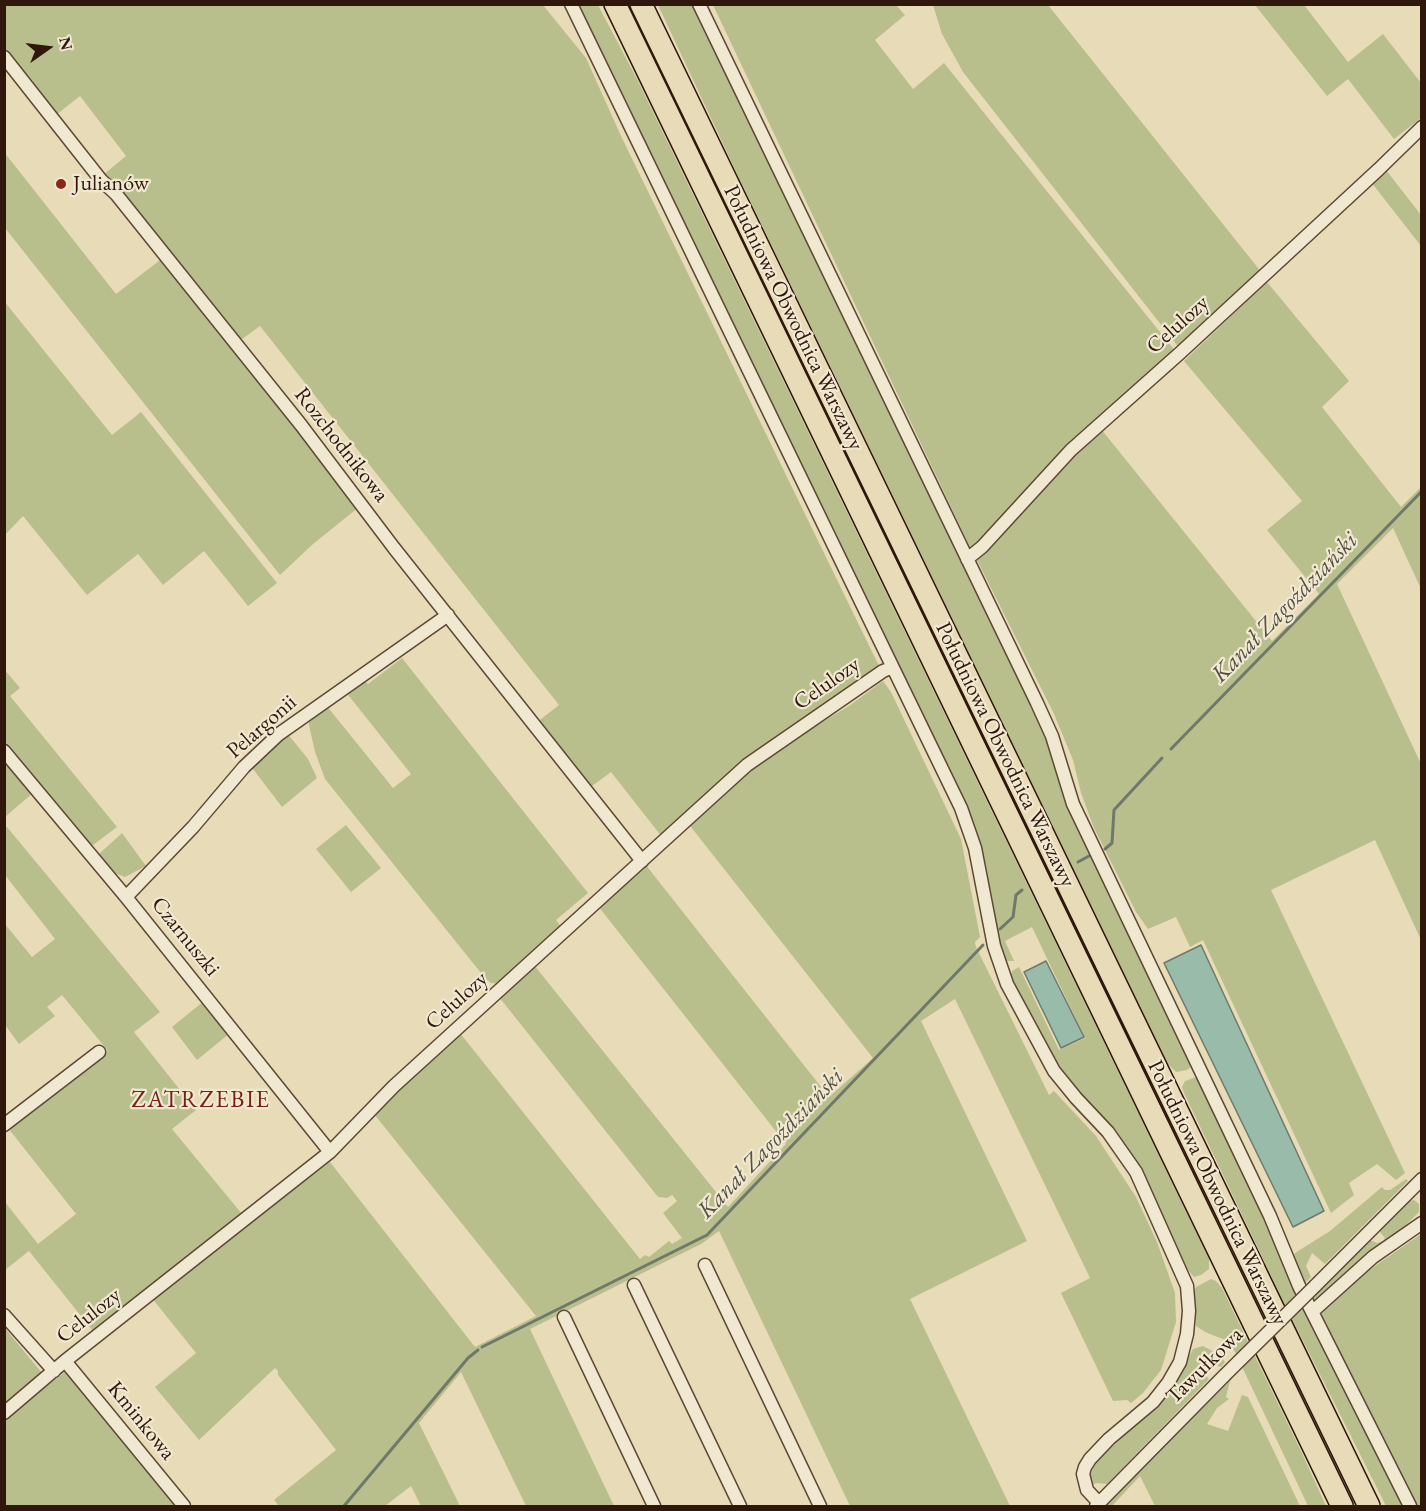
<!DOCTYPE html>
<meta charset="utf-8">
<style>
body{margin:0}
#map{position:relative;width:1426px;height:1511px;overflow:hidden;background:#e8dbb7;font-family:"EB Garamond",serif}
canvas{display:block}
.frame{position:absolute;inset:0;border:6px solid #2f170b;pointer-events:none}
.north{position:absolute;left:18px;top:18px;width:60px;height:60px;-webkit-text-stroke:4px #f0e8d0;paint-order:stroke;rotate:76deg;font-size:16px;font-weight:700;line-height:24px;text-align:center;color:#2f170b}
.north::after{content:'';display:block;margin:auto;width:21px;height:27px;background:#2f170b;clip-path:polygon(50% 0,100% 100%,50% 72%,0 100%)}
</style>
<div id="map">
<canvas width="1426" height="1511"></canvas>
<div class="frame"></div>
<div class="north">N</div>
</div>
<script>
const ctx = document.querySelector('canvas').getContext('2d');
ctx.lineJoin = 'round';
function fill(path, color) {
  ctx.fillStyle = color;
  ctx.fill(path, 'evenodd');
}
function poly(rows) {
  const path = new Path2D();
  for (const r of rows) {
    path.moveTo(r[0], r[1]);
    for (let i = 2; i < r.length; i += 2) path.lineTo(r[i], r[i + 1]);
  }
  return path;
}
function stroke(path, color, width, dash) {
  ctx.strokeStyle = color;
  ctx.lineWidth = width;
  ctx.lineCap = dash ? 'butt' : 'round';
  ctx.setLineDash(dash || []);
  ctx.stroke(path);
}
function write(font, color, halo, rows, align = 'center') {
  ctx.font = font + ' "EB Garamond",serif';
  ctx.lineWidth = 4.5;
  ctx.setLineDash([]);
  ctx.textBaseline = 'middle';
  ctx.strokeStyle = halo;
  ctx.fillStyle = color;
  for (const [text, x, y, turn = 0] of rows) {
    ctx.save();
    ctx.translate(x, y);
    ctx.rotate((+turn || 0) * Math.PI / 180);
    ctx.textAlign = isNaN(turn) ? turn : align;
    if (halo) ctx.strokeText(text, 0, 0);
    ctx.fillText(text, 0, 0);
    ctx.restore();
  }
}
fill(poly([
 [5,5,543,5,586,58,621,136,879,666,662,837,611,772,588,789,536,723,559,705,260,326,238,342,103,175,126,156,80,96,56,115,5,51],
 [576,5,598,5,637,79,1209,1259,1209,1269,1201,1275,1194,1277,1188,1270,1138,1169,1065,1079,1010,979,1012,971,1019,967,1059,1050,1085,1038,1032,927,1005,941,1014,961,1005,961,1003,958,981,852,976,832,968,814],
 [625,5,632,5,1268,1318,1264,1323],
 [658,5,693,5,1049,737,1172,1019,1171,1026,1180,1045,1185,1048,1192,1062,1191,1067,1187,1070,1176,1072,1168,1064,738,176],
 [713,5,896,5,905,15,875,40,913,89,944,63,1176,352,978,546,970,547],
 [933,5,1048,5,1262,273,1180,349,963,72,942,34],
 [1255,5,1304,5,1348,62,1383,34,1421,83,1421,118,1394,139,1348,79,1327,96],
 [4,152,116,294,164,257,359,507,313,544,280,575,5,228],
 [1386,170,1421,215,1421,246,1371,182],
 [1267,282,1349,381,1322,407,1401,507,1421,487,1421,589,1393,528,1337,584,1421,764,1421,940,1375,840,1271,890,1405,1173,1396,1180,1377,1164,1349,1183,1354,1195,1331,1213,1203,940,1190,947,1176,917,1148,929,1136,912,1094,828,1081,793,1073,760,1054,714,976,558,1085,441,1101,429,1272,641,1319,594,1267,530,1302,501,1184,361],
 [4,301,112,435,141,412,277,583,248,606,204,551,163,585,138,554,87,595,23,516,5,535],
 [402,658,588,893,556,920,562,928,500,984,491,983,485,978,325,779,315,752,309,725,309,718,326,705,393,788,411,774,345,691,363,679,368,684],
 [4,669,20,688,10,696,117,827,93,845,89,846,5,743],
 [883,681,891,692,961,839,980,937,975,942,976,947,1049,1095,1054,1091,1096,1136,1136,1197,1157,1242,1175,1293,1176,1322,1161,1370,1143,1393,1131,1403,1127,1400,1113,1401,1061,1293,1090,1278,955,999,921,1021,1027,1241,910,1299,1010,1506,850,1506,719,1231,701,1244,530,1329,614,1506,526,1506,461,1372,419,1423,460,1506,421,1506,411,1486,385,1506,279,1506,274,1500,336,1450,278,1375,278,1371,275,1368,199,1440,155,1387,196,1353,151,1297,330,1162,475,1347,536,1316,374,1114,460,1033,640,1259,645,1255,649,1257,669,1241,672,1244,682,1238,663,1213,677,1201,672,1195,667,1198,658,1197,499,997,534,965,728,1207,786,1144,598,906,645,864,829,1097,873,1058,687,822,770,753,849,706],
 [287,733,308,759,317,778,282,807,250,765],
 [5,756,34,792,5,817],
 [346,825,381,868,351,892,316,849],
 [7,827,160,1012,134,1032,196,1110,172,1129,242,1214,93,1331,29,1251,5,1270,5,1202,38,1244,76,1214,8,1128,108,1051,62,995,47,1007,55,1016,19,1044,5,1025,4,923,32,957,55,939,5,875,4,828],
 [122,833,146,866,125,877,115,873,99,854],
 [204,1001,230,1033,197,1060,172,1027],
 [1196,1077,1200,1080,1404,1506,1386,1506,1284,1303,1184,1093,1182,1087,1185,1081],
 [1406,1179,1408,1181,1325,1264,1312,1253,1306,1266,1311,1277,1302,1286,1293,1260,1295,1253,1330,1231,1382,1187,1385,1190,1390,1190],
 [1414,1200,1419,1204,1419,1212,1398,1233,1319,1300,1312,1299,1370,1240,1377,1243,1383,1241,1385,1238,1379,1231,1409,1201],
 [1421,1234,1421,1506,1415,1506,1322,1318,1322,1313,1362,1275],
 [1211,1279,1216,1281,1222,1288,1301,1451,1326,1506,1308,1506,1235,1352,1225,1340,1205,1332,1196,1326,1194,1292,1196,1287],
 [4,1327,42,1373,5,1405,4,1405],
 [1276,1335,1359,1506,1353,1506,1272,1340],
 [1203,1346,1220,1355,1225,1362,1221,1367,1211,1363,1200,1369,1209,1379,1107,1484,1096,1483,1093,1485,1090,1475,1097,1461,1160,1401,1182,1370,1193,1349],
 [67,1370,179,1506,5,1506,5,1420],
 [1230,1381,1226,1397,1229,1399,1217,1408,1207,1424,1228,1431,1242,1395,1248,1397,1300,1506,1155,1506,1140,1476,1112,1506,1104,1506]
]), '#b9bf8c');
const water = poly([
 [1201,945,1324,1211,1293,1227,1164,963,1201,945],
 [1046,961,1084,1037,1061,1048,1024,972,1046,961]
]);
fill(water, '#98bbaa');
stroke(water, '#6e796a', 1.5);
stroke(poly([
 [1171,749,1422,491],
 [1105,849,1112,843,1114,810,1162,758],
 [1078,862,1089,856],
 [1000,929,1013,917,1016,895,1022,890],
 [482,1347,707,1235,983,945],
 [344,1506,468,1358,478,1350]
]), '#6e796a', 3);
const minor = poly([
 [571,4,961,808,975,848,994,946,1007,984,1054,1071,1076,1098,1108,1132,1136,1172,1187,1286,1189,1311,1187,1334,1180,1362,1168,1383,1153,1402,1109,1439,1090,1459,1085,1467,1083,1474,1087,1490,1099,1503],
 [699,4,1037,703,1052,736,1073,804,1086,831,1270,1216,1299,1286,1410,1506],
 [4,57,101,180,116,194,301,425,394,548,642,861],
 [967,559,982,547,1071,450,1180,353,1379,169,1422,127],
 [4,751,126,897,330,1152],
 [126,897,193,827,244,767,279,734,448,615],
 [4,1125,99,1052],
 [705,1265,820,1506],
 [634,1285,740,1506],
 [1315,1286,1422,1179],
 [1312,1312,1373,1257,1422,1223],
 [4,1315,54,1371],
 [564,1317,654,1506],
 [65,1361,184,1506],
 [4,1413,65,1361,330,1152,394,1086,747,765,883,671,891,668],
 [1096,1506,1225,1375]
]);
const motorway = poly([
 [615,4,1342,1506],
 [641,4,1369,1506]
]);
stroke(minor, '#5d4836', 15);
stroke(motorway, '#2f170b', 24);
stroke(minor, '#f0e8d0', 12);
stroke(motorway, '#e8dbb7', 21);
const minorBridge = poly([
 [1225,1375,1315,1286]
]);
stroke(minorBridge, '#5d4836', 15, []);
stroke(minorBridge, '#f0e8d0', 12);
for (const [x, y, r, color] of [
 [61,184,6,"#8f2418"]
]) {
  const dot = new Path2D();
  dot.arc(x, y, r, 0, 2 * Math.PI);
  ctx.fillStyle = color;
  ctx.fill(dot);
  stroke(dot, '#f0e8d0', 2);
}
write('22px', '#2f170b', '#f0e8d0', [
 ["Julianów",73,184]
], 'left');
write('22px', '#2f170b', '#f0e8d0', [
 ["Południowa Obwodnica Warszawy",793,318,64],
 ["Celulozy",1178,325,-42],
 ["Rozchodnikowa",341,445,52],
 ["Celulozy",827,684,-35],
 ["Pelargonii",262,727,-41],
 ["Południowa Obwodnica Warszawy",1005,755,64],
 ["Czarnuszki",185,937,51],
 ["Celulozy",457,1001,-42],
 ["Południowa Obwodnica Warszawy",1217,1193,64],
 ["Celulozy",89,1316,-38],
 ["Tawułkowa",1205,1366,-45],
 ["Kminkowa",141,1421,51]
]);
write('italic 24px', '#545043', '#f0e8d0', [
 ["Kanał Zagoździański",1285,608,-46],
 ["Kanał Zagoździański",771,1144,-46]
]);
ctx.letterSpacing = '1.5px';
write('24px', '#7a1f14', '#f0e8d0', [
 ["ZATRZEBIE",201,1100]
]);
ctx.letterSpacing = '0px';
</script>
